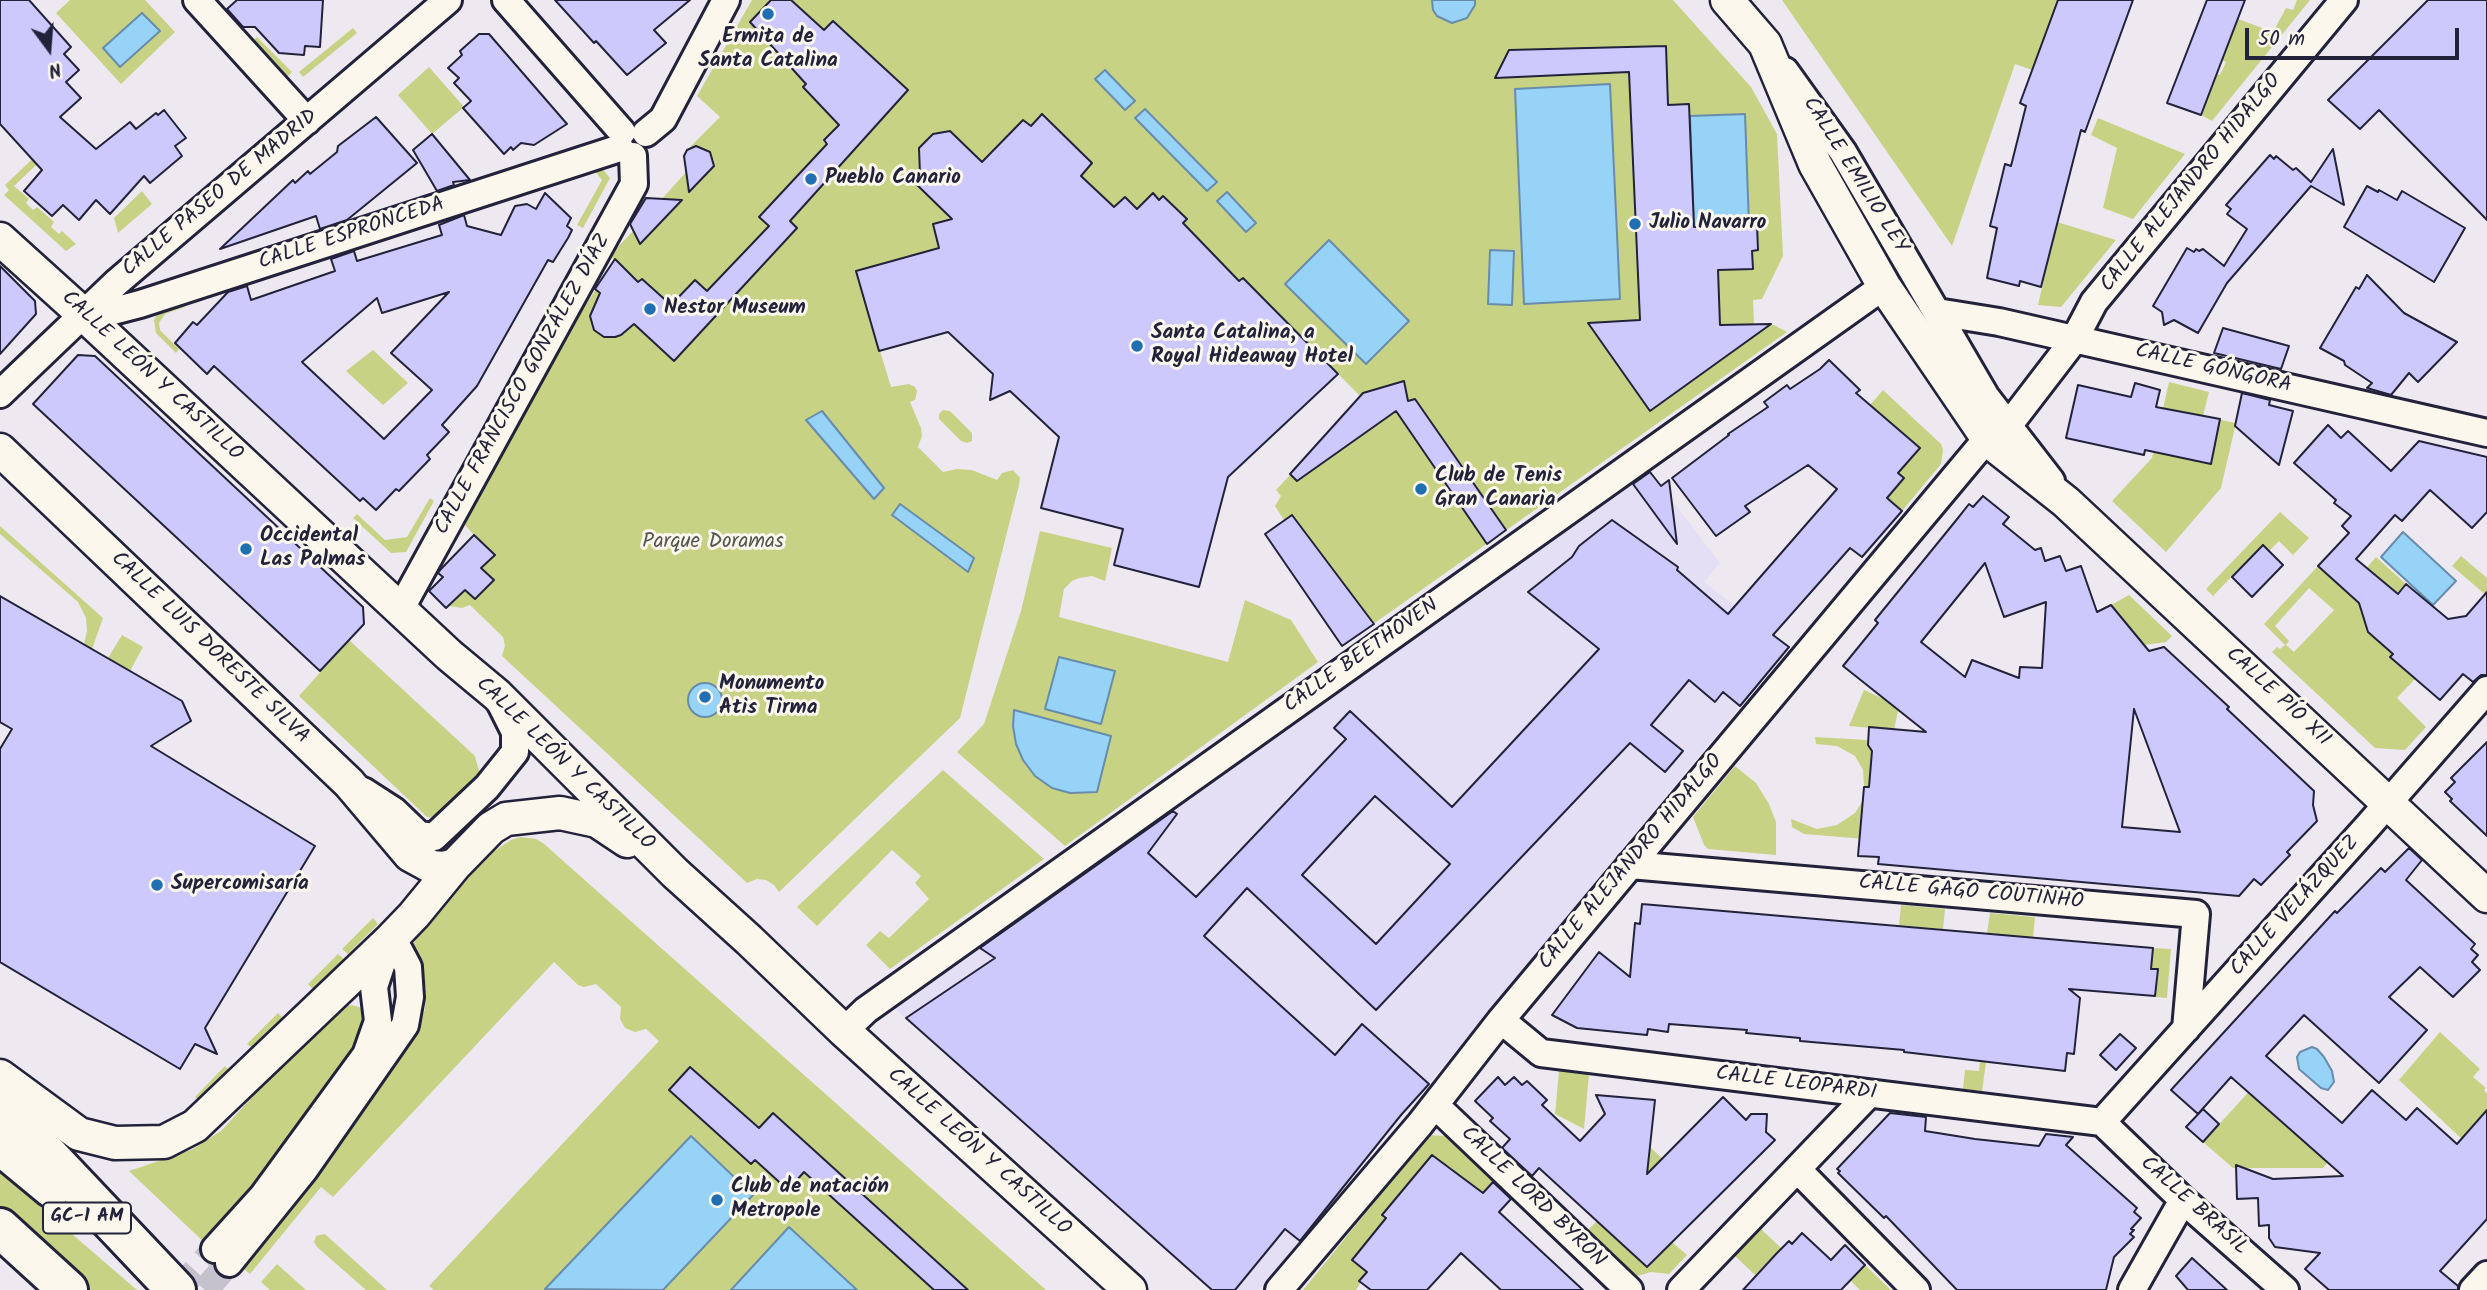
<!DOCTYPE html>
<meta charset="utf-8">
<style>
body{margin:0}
#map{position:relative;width:2487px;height:1290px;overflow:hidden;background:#eee9f1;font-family:Kalam,sans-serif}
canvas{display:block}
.north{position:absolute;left:14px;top:14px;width:70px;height:70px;-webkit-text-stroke:5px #fbf7ec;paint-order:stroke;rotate:164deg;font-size:19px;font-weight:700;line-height:28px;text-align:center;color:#22223b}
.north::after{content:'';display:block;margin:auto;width:24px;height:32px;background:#22223b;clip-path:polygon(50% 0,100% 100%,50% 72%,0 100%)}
.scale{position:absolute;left:2245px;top:28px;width:214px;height:32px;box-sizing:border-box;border:4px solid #22223b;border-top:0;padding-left:9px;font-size:21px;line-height:24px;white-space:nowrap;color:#22223b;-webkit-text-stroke:5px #fbf7ec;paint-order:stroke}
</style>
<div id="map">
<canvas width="2487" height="1290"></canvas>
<div class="north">N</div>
<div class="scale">50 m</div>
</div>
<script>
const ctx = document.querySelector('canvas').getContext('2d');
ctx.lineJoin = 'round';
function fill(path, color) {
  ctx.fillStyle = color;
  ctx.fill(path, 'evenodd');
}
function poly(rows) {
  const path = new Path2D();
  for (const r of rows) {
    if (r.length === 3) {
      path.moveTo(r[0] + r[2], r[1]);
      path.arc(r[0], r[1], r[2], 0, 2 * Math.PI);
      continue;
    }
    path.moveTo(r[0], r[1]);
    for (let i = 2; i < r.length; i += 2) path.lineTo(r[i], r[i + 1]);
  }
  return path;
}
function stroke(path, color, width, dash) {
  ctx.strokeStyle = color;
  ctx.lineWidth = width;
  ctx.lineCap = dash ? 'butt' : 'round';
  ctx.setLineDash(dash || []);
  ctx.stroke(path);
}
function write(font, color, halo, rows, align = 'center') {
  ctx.font = font + ' Kalam,sans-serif';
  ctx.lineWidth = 6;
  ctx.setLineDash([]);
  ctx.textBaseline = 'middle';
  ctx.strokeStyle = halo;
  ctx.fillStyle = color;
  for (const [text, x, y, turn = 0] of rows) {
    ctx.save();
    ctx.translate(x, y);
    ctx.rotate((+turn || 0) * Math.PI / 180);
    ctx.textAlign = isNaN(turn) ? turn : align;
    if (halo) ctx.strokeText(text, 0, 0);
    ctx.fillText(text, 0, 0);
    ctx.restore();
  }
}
fill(poly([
 [1649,470,1720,563,1704,582,1789,647,1259,1290,1212,1290,895,1009]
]), '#e4dff4');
fill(poly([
 [70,0,145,0,175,32,121,84,56,13],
 [752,0,1673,0,1751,87,1777,134,1783,256,1762,299,1753,300,1754,324,1772,324,1787,332,1342,646,1265,534,1284,520,1275,506,1281,496,1276,490,1362,398,1243,278,1239,281,1183,223,1187,219,1164,196,1159,200,1153,194,1137,209,1125,197,1049,273,1081,176,1092,163,1043,115,1031,126,1023,120,971,173,968,149,950,131,933,134,919,148,919,165,924,170,913,181,946,213,949,219,933,224,939,248,856,272,891,387,909,384,915,387,917,391,915,400,910,402,921,428,922,436,918,447,943,472,957,469,972,470,997,480,1002,473,1013,470,1020,478,1019,485,960,718,779,892,774,885,766,880,757,879,747,883,502,656,505,646,503,637,470,605,462,608,449,606,446,608,429,591,442,577,437,572,474,535,465,525,569,332,614,260,610,255,639,225,635,219,629,219,636,205,646,198,659,202,688,170,684,160,687,150,720,117,697,96],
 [1782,0,2058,0,2032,70,2015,64,1952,246],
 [2297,0,2310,0,2212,121,2201,115,2212,86,2209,71,2220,75,2226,62,2214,57,2227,48,2238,19,2273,32,2286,8,2293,10],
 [353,28,357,33,303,77,299,72],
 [257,37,292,72,287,77,252,42],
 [429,67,464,107,432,134,398,95],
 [2098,118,2185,154,2133,219,2103,208,2117,148,2091,135],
 [68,125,73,130,14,186,29,199,26,203,33,210,37,207,54,222,51,227,59,234,62,231,76,244,66,251,4,195,9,190,5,185],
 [597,162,610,178,583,228,577,225,602,180,594,170,528,193,526,186],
 [142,191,152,204,118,233,114,218],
 [2057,222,2116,240,2061,307,2038,305],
 [183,302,185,307,165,314,159,323,160,330,179,349,176,353,156,333,154,320,159,310],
 [373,350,408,383,383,405,346,371],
 [2169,382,2209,392,2203,416,2174,411,2236,423,2221,488,2166,552,2112,501,2152,458],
 [1883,390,1941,444,1943,450,1941,464,1902,511,1887,498,1904,479,1898,473,1919,448,1870,405],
 [943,410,950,411,972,433,972,441,967,443,961,441,939,419,939,414],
 [430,498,434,501,406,552,391,553,353,518,357,514,385,540,407,537],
 [2280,512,2309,538,2293,555,2279,541,2269,551,2262,545,2213,596,2206,589],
 [0,526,103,618,92,649,84,644,87,631,86,618,78,602,0,534],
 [1040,531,1112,548,1105,581,1092,576,1079,578,1072,581,1064,589,1059,617,1228,662,1245,600,1291,620,1318,662,1065,846,957,752,984,724,1021,611],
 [2461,556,2487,578,2487,596,2452,566],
 [2376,557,2406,584,2387,606,2357,579],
 [2318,566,2359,603,2363,617,2371,624,2366,631,2393,654,2391,658,2415,679,2397,698,2426,727,2405,750,2375,748,2272,652,2277,647,2280,649,2285,645,2264,624],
 [2309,588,2334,610,2294,652,2286,645,2289,641,2275,626],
 [2129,595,2172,636,2166,642,2144,645,2111,605],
 [122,635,143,647,130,671,108,658],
 [349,640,475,756,480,775,436,818,427,817,299,696],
 [1864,690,1899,706,1894,730,1849,726],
 [1815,737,1867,740,1868,745,1872,751,1869,787,1864,787,1863,770,1855,756,1837,746,1816,744],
 [1735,766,1756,783,1769,804,1776,822,1776,855,1708,849,1704,845,1693,817],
 [943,770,1044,859,890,969,866,945,880,931,889,938,929,899,915,883,921,876,892,850,817,926,797,907],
 [1863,800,1865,839,1804,834,1792,827,1791,819,1817,829,1837,825,1855,813],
 [521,837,536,839,543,843,1046,1290,434,1290,429,1286,659,1041,646,1029,635,1032,625,1028,620,1019,621,1007,596,984,584,987,578,985,554,962,333,1197,321,1187,250,1274,239,1265,298,1196,419,1027,425,1009,426,989,413,946,421,925,494,851,511,840],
 [1901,905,1945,909,1943,929,1899,925],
 [1990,913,2035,917,2033,938,1987,933],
 [373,918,378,924,348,954,342,949],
 [2153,948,2171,949,2167,998,2155,997,2158,970,2151,969],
 [338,954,344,959,314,990,308,984],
 [352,1005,359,1007,365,1012,367,1035,209,1247,129,1171,191,1150,221,1131,325,1018,342,1007],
 [278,1013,283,1018,253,1049,247,1044],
 [1993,1013,1982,1091,1963,1089,1965,1070,1979,1071,1980,1062,1970,1060,1973,1041],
 [2440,1032,2480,1069,2473,1077,2486,1088,2484,1090,2487,1094,2487,1110,2472,1127,2464,1141,2399,1080],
 [2275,1063,2285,1073,2259,1102,2328,1162,2323,1168,2233,1168,2203,1142],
 [225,1066,231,1072,201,1102,195,1097],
 [1559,1071,1589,1074,1584,1129,1555,1114],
 [1429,1135,1446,1136,1493,1181,1481,1196,1477,1188,1466,1179,1463,1181,1453,1172,1454,1170,1447,1165,1445,1167,1431,1155,1420,1168,1424,1172,1382,1215,1397,1227,1379,1227,1352,1259,1367,1272,1356,1290,1303,1290],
 [1649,1146,1698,1193,1626,1247,1648,1268,1672,1242,1687,1255,1669,1274,1651,1272,1637,1276,1588,1230,1610,1208],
 [0,1172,137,1290,91,1290,0,1210],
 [1760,1228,1781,1248,1755,1275,1734,1255],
 [324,1234,326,1235,387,1290,366,1290,317,1247,314,1242,316,1236],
 [277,1264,306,1290,270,1290,261,1282],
 [1865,1265,1891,1290,1860,1290,1850,1280]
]), '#c7d285');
const water = poly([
 [1432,0,1475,0,1475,5,1467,18,1452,23,1437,16,1433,10,1432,0],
 [142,13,160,31,120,67,103,48,142,13],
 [1105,70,1135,101,1125,110,1095,79,1105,70],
 [1610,84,1620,299,1524,304,1515,89,1610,84],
 [1145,109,1217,182,1207,191,1135,118,1145,109],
 [1745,114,1749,225,1694,227,1690,116,1745,114],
 [1227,192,1256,223,1246,232,1217,201,1227,192],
 [1329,240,1409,321,1366,364,1285,284,1329,240],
 [1490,250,1514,251,1512,305,1488,304,1490,250],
 [822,411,884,488,874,499,806,420,822,411],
 [900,504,974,558,968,572,892,515,900,504],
 [2403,532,2456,581,2433,605,2381,557,2403,532],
 [1059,657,1115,671,1101,724,1045,709,1059,657],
 [705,700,17],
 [1014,710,1111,736,1097,792,1070,793,1052,788,1035,776,1023,760,1016,744,1013,726,1014,710],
 [2312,1047,2317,1049,2324,1057,2332,1071,2334,1082,2328,1090,2321,1088,2299,1069,2297,1057,2300,1052,2312,1047],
 [691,1136,753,1195,663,1290,545,1289,691,1136],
 [789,1227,857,1290,731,1290,789,1227]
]);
fill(water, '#96d3f7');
stroke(water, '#688cac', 2);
const building = poly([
 [0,0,29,0,71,47,64,54,79,70,66,82,81,98,60,117,96,149,130,122,136,129,156,113,158,115,164,110,186,138,175,146,182,156,150,183,144,176,110,214,96,200,79,220,63,205,52,216,24,191,42,170,0,124,0,0],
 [237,0,323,0,320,47,305,46,304,55,279,53,255,27,243,27,227,9,237,0],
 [555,0,690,0,654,30,666,43,627,75,596,41,594,43,555,0],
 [771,0,791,0,824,30,833,21,908,90,790,221,797,228,674,361,634,324,621,335,615,337,604,337,594,330,590,316,600,293,595,289,615,259,638,282,642,279,671,305,695,280,707,291,769,226,759,217,827,144,824,140,839,125,803,87,806,84,750,22,771,0],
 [2058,0,2133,0,2085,132,2081,130,2041,287,2020,281,2019,286,1987,278,1997,228,1990,226,2005,164,2011,166,2026,106,2020,103,2058,0],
 [2207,0,2245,0,2201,115,2167,103,2207,0],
 [2428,0,2487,0,2487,220,2379,110,2360,129,2328,100,2428,0],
 [479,34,489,34,567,124,534,145,521,143,513,150,511,147,504,154,463,108,471,101,454,83,459,78,448,68,462,55,460,51,479,34],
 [1666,46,1668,105,1689,104,1694,227,1757,225,1758,250,1752,251,1753,269,1718,270,1720,325,1771,324,1650,411,1588,323,1640,320,1629,72,1495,78,1509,50,1666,46],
 [1042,114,1092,163,1081,176,1114,207,1125,197,1137,209,1153,193,1159,200,1163,196,1187,219,1183,223,1239,281,1243,278,1338,374,1228,477,1199,587,1114,565,1123,529,1041,508,1059,437,1010,391,990,400,993,374,948,332,879,351,856,271,939,248,933,224,952,219,913,181,920,174,919,148,933,134,950,131,982,162,1023,120,1031,126,1042,114],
 [376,117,417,163,347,220,320,229,316,216,220,249,293,180,295,183,308,171,310,174,337,152,338,146,376,117],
 [432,134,470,180,453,182,454,185,437,191,413,150,432,134],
 [696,146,710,152,714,166,689,192,684,156,687,150,696,146],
 [2333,149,2344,205,2311,186,2227,283,2198,333,2174,320,2164,325,2162,312,2153,306,2187,248,2194,252,2196,249,2199,251,2203,249,2224,266,2247,229,2227,214,2231,209,2226,205,2270,155,2274,159,2276,156,2293,170,2296,168,2311,182,2333,149],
 [2367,186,2378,192,2379,190,2397,200,2402,191,2465,228,2434,282,2344,227,2367,186],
 [545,193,571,218,567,226,572,230,568,238,553,262,548,260,477,386,442,425,449,432,427,455,430,459,399,491,396,489,376,510,363,498,360,501,214,366,207,374,175,343,193,322,197,325,228,292,247,286,251,300,335,271,331,259,354,251,357,261,442,235,439,225,464,215,467,226,501,235,515,206,527,204,536,209,545,193],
 [449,292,391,353,432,390,384,439,302,362,377,298,382,313,449,292],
 [646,198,682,200,640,244,630,224,646,198],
 [0,266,35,301,36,314,0,354,0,266],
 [2367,275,2404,313,2457,342,2418,382,2409,373,2391,395,2367,388,2372,383,2345,365,2344,361,2320,348,2356,287,2359,289,2367,275],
 [2223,328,2289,346,2281,369,2214,353,2223,328],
 [78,355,95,356,363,607,364,624,320,671,33,404,78,355],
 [1829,360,1860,390,1856,393,1920,448,1898,473,1904,478,1887,498,1902,511,1862,557,1850,548,1773,635,1789,647,1740,706,1723,692,1715,702,1689,680,1651,725,1683,751,1665,772,1630,743,1376,1010,1247,888,1204,936,1335,1055,1362,1024,1429,1084,1401,1115,1300,1241,1285,1229,1235,1290,1212,1290,906,1018,995,958,980,948,1173,811,1177,814,1148,853,1196,897,1346,739,1334,728,1350,711,1452,807,1599,649,1528,592,1572,557,1579,546,1612,520,1678,567,1677,570,1728,614,1837,489,1808,465,1745,506,1750,512,1716,536,1672,478,1729,435,1728,434,1768,407,1764,402,1787,385,1790,389,1820,369,1829,360],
 [1375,796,1450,864,1376,944,1302,875,1375,796],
 [1404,381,1408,401,1415,399,1506,530,1487,544,1396,411,1297,481,1290,474,1363,393,1404,381],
 [2135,383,2160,390,2156,407,2220,419,2211,464,2145,450,2144,455,2066,438,2078,385,2131,397,2135,383],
 [2242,393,2270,400,2269,405,2293,411,2279,465,2235,426,2242,393],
 [2328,425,2341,438,2348,431,2391,471,2419,441,2487,457,2487,512,2472,528,2430,490,2402,521,2395,515,2356,559,2398,594,2406,584,2448,619,2466,616,2487,592,2487,675,2481,675,2473,682,2463,674,2440,700,2390,657,2393,654,2368,632,2359,603,2318,566,2349,533,2342,526,2351,516,2334,503,2336,500,2294,463,2328,425],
 [1650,472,1661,486,1669,480,1677,544,1633,484,1650,472],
 [1983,496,2009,517,2003,524,2035,550,2041,548,2045,561,2060,556,2066,571,2081,566,2097,612,2111,605,2149,651,2164,647,2229,707,2227,709,2314,791,2313,805,2317,821,2287,852,2290,855,2261,885,2254,879,2239,896,1878,864,1879,857,1858,856,1864,787,1869,787,1872,751,1868,745,1869,727,1926,732,1843,666,1878,623,1875,620,1958,518,1969,504,1973,507,1983,496],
 [1985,563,2004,617,2046,602,2042,668,2020,667,2019,678,1972,660,1965,677,1921,642,1985,563],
 [2134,709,2180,832,2122,827,2134,709],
 [1292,515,1374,624,1342,646,1265,534,1292,515],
 [474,535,495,555,481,568,494,580,475,599,465,590,446,608,429,591,443,577,438,573,441,569,474,535],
 [2263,545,2283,565,2252,597,2232,577,2263,545],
 [0,596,182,701,191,721,151,746,315,846,205,1028,217,1054,195,1044,180,1069,0,962,0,749,12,729,0,722,0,596],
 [2487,742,2487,836,2450,801,2452,799,2445,792,2455,782,2451,778,2487,742],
 [2409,848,2422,860,2406,880,2475,944,2471,949,2478,955,2472,962,2480,970,2453,997,2420,967,2389,997,2427,1030,2379,1083,2304,1015,2266,1056,2342,1123,2372,1090,2406,1120,2417,1108,2457,1144,2487,1110,2487,1219,2440,1271,2458,1286,2458,1290,2329,1290,2305,1269,2320,1253,2275,1247,2269,1238,2269,1225,2259,1226,2258,1198,2237,1199,2236,1165,2273,1179,2343,1176,2231,1077,2198,1114,2171,1090,2335,911,2337,913,2381,868,2385,872,2409,848],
 [1642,904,2153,948,2151,969,2158,969,2155,996,2069,989,2080,998,2074,1054,2067,1053,2065,1071,1904,1052,1904,1050,1800,1041,1800,1038,1746,1033,1747,1030,1669,1024,1668,1032,1648,1029,1647,1035,1577,1028,1552,1015,1599,952,1630,977,1635,923,1640,924,1642,904],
 [2120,1034,2136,1048,2116,1070,2100,1055,2120,1034],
 [690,1067,759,1128,773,1113,968,1290,934,1290,804,1172,788,1190,755,1160,751,1164,669,1090,690,1067],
 [1498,1077,1505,1085,1514,1077,1522,1085,1527,1081,1547,1100,1542,1105,1580,1141,1605,1114,1596,1095,1655,1100,1647,1174,1723,1097,1746,1120,1751,1114,1767,1114,1766,1132,1775,1140,1647,1267,1539,1168,1532,1176,1502,1148,1510,1139,1490,1121,1493,1118,1475,1101,1498,1077],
 [2203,1109,2219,1124,2203,1142,2186,1127,2203,1109],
 [1890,1113,1926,1117,1925,1131,1975,1139,2039,1146,2046,1134,2073,1137,2066,1145,2137,1208,2134,1212,2141,1218,2131,1229,2134,1230,2130,1234,2134,1237,2114,1257,2106,1290,1957,1290,1886,1216,1884,1218,1838,1173,1840,1171,1837,1169,1890,1113],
 [1432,1155,1483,1193,1493,1182,1511,1199,1499,1212,1583,1290,1501,1290,1461,1253,1427,1290,1371,1290,1359,1281,1367,1272,1352,1260,1386,1218,1382,1215,1432,1155],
 [1802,1233,1831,1260,1845,1245,1865,1265,1841,1290,1743,1290,1777,1253,1789,1241,1792,1244,1802,1233],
 [2192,1258,2227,1290,2188,1290,2176,1276,2192,1258]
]);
fill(building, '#cec9fc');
stroke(building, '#22223b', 2);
stroke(poly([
 [178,1290,215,1249],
 [205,1290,229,1263]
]), '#c5c1cd', 26, [26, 13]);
const minor = poly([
 [197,0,307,121],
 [506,0,622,132],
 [1785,71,1843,152,1986,397,2051,481],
 [646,133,663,119,726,0],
 [1937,312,1999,322,2487,433],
 [83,314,113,311,140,304,620,148],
 [0,394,116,283,448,0],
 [400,610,634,184,633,156],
 [363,791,394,811,419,835,434,837,487,787,515,752,515,732,501,704],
 [1630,865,2196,914,2186,1029],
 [1501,1020,1541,1053,2102,1122],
 [844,1031,866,1010,1884,286],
 [1435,1105,1629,1290],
 [2102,1122,2368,826,2487,690],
 [2102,1122,2183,1200,2285,1290],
 [1797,1169,1916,1290],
 [215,1249,263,1196,366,1055,378,1021,374,987,389,941,399,950,408,967,410,997,405,1025,304,1170,229,1263],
 [1279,1290,1420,1124,1501,1020,1980,447,1990,442,2008,426,2074,340,2094,302,2344,0],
 [1681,1290,1869,1094],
 [2132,1290,2183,1200],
 [2473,1290,2487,1275]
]);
const tertiary = poly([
 [1727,0,1765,44,1815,164,1884,286,1990,442,2066,502,2487,896],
 [0,239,83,314,449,655,497,695,675,873,749,940,844,1031,1130,1290],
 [0,450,349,783,410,855,432,867,443,868,455,865],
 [0,1076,79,1134,115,1143,164,1142,195,1126,389,941,414,915,455,865,491,828,506,819,560,813,597,821,627,841]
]);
const trunk = poly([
 [0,1104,176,1290],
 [0,1145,52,1188],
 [0,1228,68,1290]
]);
stroke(minor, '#22223b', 32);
stroke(tertiary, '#22223b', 37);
stroke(trunk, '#22223b', 44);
stroke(minor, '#fbf7ec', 26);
stroke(tertiary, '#fbf7ec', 32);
stroke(trunk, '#fbf7ec', 38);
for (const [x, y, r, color] of [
 [768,14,7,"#1f6fb2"],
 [811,179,7,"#1f6fb2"],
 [1635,224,7,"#1f6fb2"],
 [650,309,7,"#1f6fb2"],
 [1137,346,7,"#1f6fb2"],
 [1421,489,7,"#1f6fb2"],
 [246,549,7,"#1f6fb2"],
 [705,697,7,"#1f6fb2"],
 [157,885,7,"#1f6fb2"],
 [717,1200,7,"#1f6fb2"]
]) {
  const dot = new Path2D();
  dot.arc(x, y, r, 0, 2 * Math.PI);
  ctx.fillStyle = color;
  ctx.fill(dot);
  stroke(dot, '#fbf7ec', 2.5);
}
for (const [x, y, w] of [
 [87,1218,88]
]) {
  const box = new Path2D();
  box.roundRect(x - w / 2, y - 15.5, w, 31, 5);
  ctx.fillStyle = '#fbf7ec';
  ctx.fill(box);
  stroke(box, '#22223b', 2);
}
write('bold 19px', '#22223b', null, [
 ["GC-1 AM",87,1218]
]);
write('bold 21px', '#22223b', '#fbf7ec', [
 ["Ermita de",768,38,"center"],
 ["Santa Catalina",768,62,"center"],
 ["Pueblo Canario",825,179],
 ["Julio Navarro",1649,224],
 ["Nestor Museum",664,309],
 ["Santa Catalina, a",1151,334],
 ["Royal Hideaway Hotel",1151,358],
 ["Club de Tenis",1435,477],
 ["Gran Canaria",1435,501],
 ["Occidental",260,537],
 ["Las Palmas",260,561],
 ["Monumento",719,685],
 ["Atis Tirma",719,709],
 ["Supercomisaría",171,885],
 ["Club de natación",731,1188],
 ["Metropole",731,1212]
], 'left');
write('21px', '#22223b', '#fbf7ec', [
 ["CALLE EMILIO LEY",1854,176,58],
 ["CALLE ALEJANDRO HIDALGO",2192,184,-51],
 ["CALLE PASEO DE MADRID",221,194,-40],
 ["CALLE ESPRONCEDA",352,235,-18],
 ["CALLE GÓNGORA",2213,370,13],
 ["CALLE LEÓN Y CASTILLO",151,377,43],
 ["CALLE FRANCISCO GONZÁLEZ DÍAZ",524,385,-61],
 ["CALLE LUIS DORESTE SILVA",209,649,44],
 ["CALLE BEETHOVEN",1362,657,-35],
 ["CALLE PÍO XII",2277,698,43],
 ["CALLE LEÓN Y CASTILLO",564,765,44],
 ["CALLE ALEJANDRO HIDALGO",1632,863,-50],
 ["CALLE GAGO COUTINHO",1971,894,5],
 ["CALLE VELÁZQUEZ",2296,907,-48],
 ["CALLE LEOPARDI",1796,1085,7],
 ["CALLE LEÓN Y CASTILLO",978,1153,42],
 ["CALLE LORD BYRON",1532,1198,44],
 ["CALLE BRASIL",2193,1207,42]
]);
write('21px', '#545751', '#fbf7ec', [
 ["Parque Doramas",713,543]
]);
</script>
